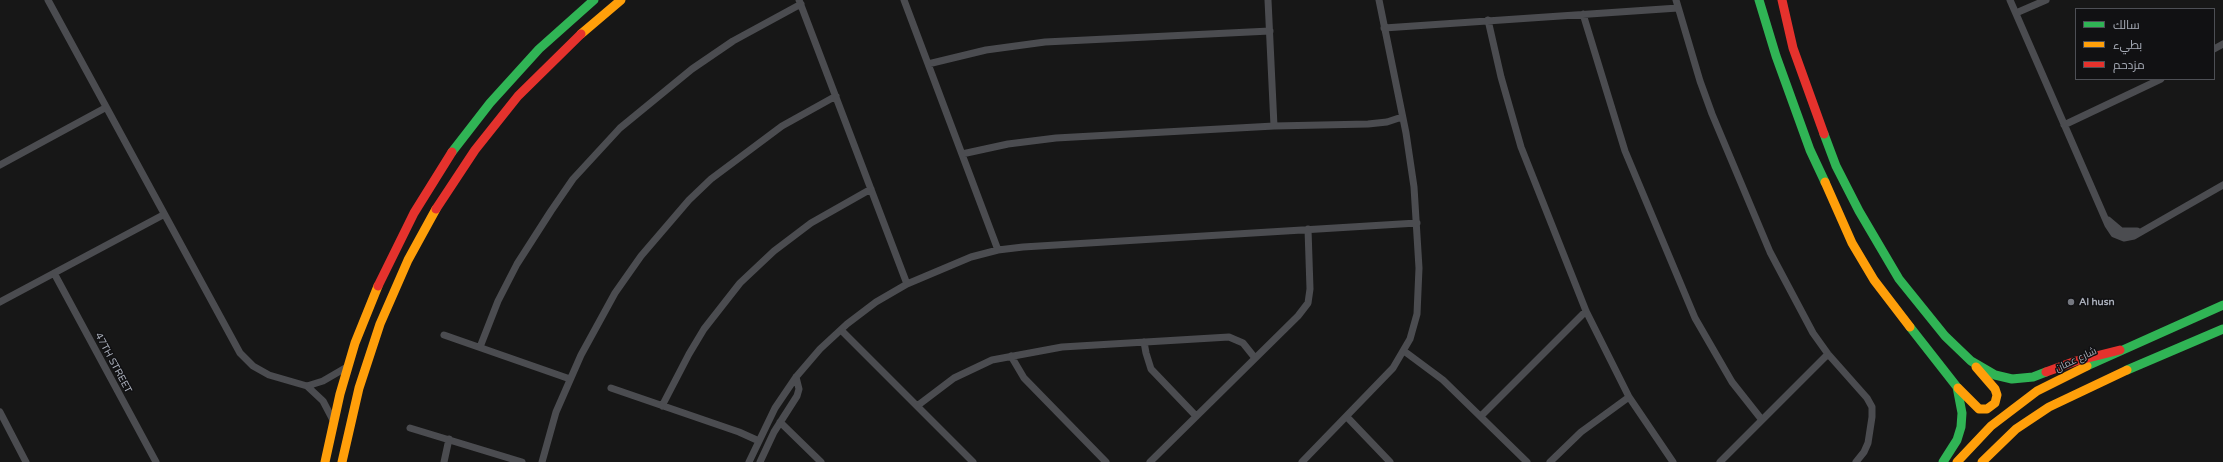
<!DOCTYPE html>
<meta charset="utf-8">
<style>
body{margin:0}
#map{position:relative;width:2223px;height:462px;overflow:hidden;background:#171717;font-family:"Varela Round",Cairo,sans-serif}
canvas{display:block}
.legend{position:absolute;left:2075px;top:8px;width:140px;height:72px;box-sizing:border-box;background:#111113;border:1px solid #4d4f55;margin:0;padding:5px 7px;list-style:none;font-size:12px;color:#a8adb8}
.legend li{display:flex;align-items:center;gap:8px;height:20px}
.legend b{width:20px;border:1px solid #4d4f55}
</style>
<div id="map">
<canvas width="2223" height="462"></canvas>
<ul class="legend">
<li><b style="height:5px;background:#30b455"></b>سالك</li>
<li><b style="height:5px;background:#ff9f0a"></b>بطيء</li>
<li><b style="height:5px;background:#e5322d"></b>مزدحم</li>
</ul>
</div>
<script>
const ctx = document.querySelector('canvas').getContext('2d');
ctx.lineJoin = 'round';
function poly(rows) {
  const path = new Path2D();
  for (const r of rows) {
    path.moveTo(r[0], r[1]);
    for (let i = 2; i < r.length; i += 2) path.lineTo(r[i], r[i + 1]);
  }
  return path;
}
function stroke(path, color, width, dash) {
  ctx.strokeStyle = color;
  ctx.lineWidth = width;
  ctx.lineCap = dash ? 'butt' : 'round';
  ctx.setLineDash(dash || []);
  ctx.stroke(path);
}
function write(font, color, halo, rows, align = 'center') {
  ctx.font = font + ' "Varela Round",Cairo,sans-serif';
  ctx.lineWidth = 3;
  ctx.setLineDash([]);
  ctx.textBaseline = 'middle';
  ctx.strokeStyle = halo;
  ctx.fillStyle = color;
  for (const [text, x, y, turn = 0] of rows) {
    ctx.save();
    ctx.translate(x, y);
    ctx.rotate((+turn || 0) * Math.PI / 180);
    ctx.textAlign = isNaN(turn) ? turn : align;
    if (halo) ctx.strokeText(text, 0, 0);
    ctx.fillText(text, 0, 0);
    ctx.restore();
  }
}
stroke(poly([
 [48,0,240,353,253,366,269,375,307,386,323,381,347,367],
 [799,0,907,284],
 [904,0,998,250],
 [1268,0,1274,126],
 [1676,0,1700,81,1712,114,1770,252,1813,333,1828,354,1867,398,1872,407,1872,417,1868,443,1864,452,1856,462],
 [2010,0,2108,225,2114,234,2124,238,2134,236,2223,185],
 [2016,13,2046,0],
 [1583,14,1625,151,1695,318,1732,382,1762,420],
 [1488,20,1501,77,1521,147,1586,311,1629,397,1673,462],
 [1384,28,1678,8],
 [2214,49,2223,44],
 [928,64,986,50,1045,42,1270,31],
 [2064,125,2161,79],
 [962,154,1008,144,1056,138,1274,126,1368,124,1387,122,1402,117],
 [0,165,105,108],
 [2108,220,2121,231,2137,231],
 [54,273,156,462],
 [0,302,163,215],
 [841,330,973,462],
 [444,335,570,379],
 [1144,342,1146,353,1151,369,1196,416],
 [480,347,498,301,517,264,551,211,573,179,620,128,692,69,733,41,801,4],
 [1404,351,1443,380,1527,462],
 [1011,356,1024,378,1106,462],
 [307,386,323,401,333,420],
 [611,388,739,432,759,441],
 [662,406,689,354,704,329,740,283,774,251,811,223,871,189],
 [917,406,954,378,992,360,1062,347,1229,337,1243,343,1255,358],
 [0,412,26,462],
 [1481,416,1586,311],
 [1347,417,1390,462],
 [780,422,821,462],
 [410,428,522,462],
 [444,462,449,439],
 [542,462,556,412,581,355,615,293,641,256,689,200,711,179,782,126,836,96],
 [749,462,775,408,796,377,820,349,847,324,876,302,907,284,971,257,998,250,1023,247,1417,223],
 [760,462,774,432,797,396,799,389,796,377],
 [1150,462,1298,316,1308,303,1310,289,1308,229],
 [1302,462,1393,368,1410,339,1417,314,1419,268,1414,187,1406,133,1379,0],
 [1550,462,1581,432,1629,397],
 [1720,462,1828,354]
]), '#4b4c50', 7);
stroke(poly([
 [1759,0,1776,56,1810,150,1825,182],
 [1824,134,1836,166,1859,211,1899,279,1945,336,1971,361,1995,375,2012,379,2033,377,2046,372],
 [452,152,490,103,539,49,594,0],
 [1910,327,1957,387,1962,413,1961,427,1957,440,1943,462],
 [2087,366,2223,305],
 [2127,370,2223,329]
]), '#30b455', 9);
stroke(poly([
 [581,34,621,0],
 [1825,182,1852,243,1874,280,1910,327],
 [1958,388,1979,409,1987,409,1995,403,1997,395,1995,389,1976,367],
 [325,462,340,394,355,343,378,286],
 [342,462,359,388,380,324,408,260,436,209],
 [1957,462,1991,426,2037,391,2087,366],
 [1982,462,2016,429,2049,407,2127,370]
]), '#ff9f0a', 9);
stroke(poly([
 [1782,0,1793,48,1824,134],
 [436,209,475,150,518,96,581,34],
 [378,286,414,213,452,152],
 [2046,372,2076,361,2120,350]
]), '#e5322d', 9);
for (const [x, y, r, color] of [
 [2071,302,4,"#757880"]
]) {
  const dot = new Path2D();
  dot.arc(x, y, r, 0, 2 * Math.PI);
  ctx.fillStyle = color;
  ctx.fill(dot);
  stroke(dot, '#111113', 1.5);
}
write('bold 10px', '#a8adb8', '#111113', [
 ["Al husn",2079,302]
], 'left');
write('10px', '#a8adb8', '#111113', [
 ["شارع عمان",2076,360,-25],
 ["47TH STREET",113,363,62]
]);
</script>
